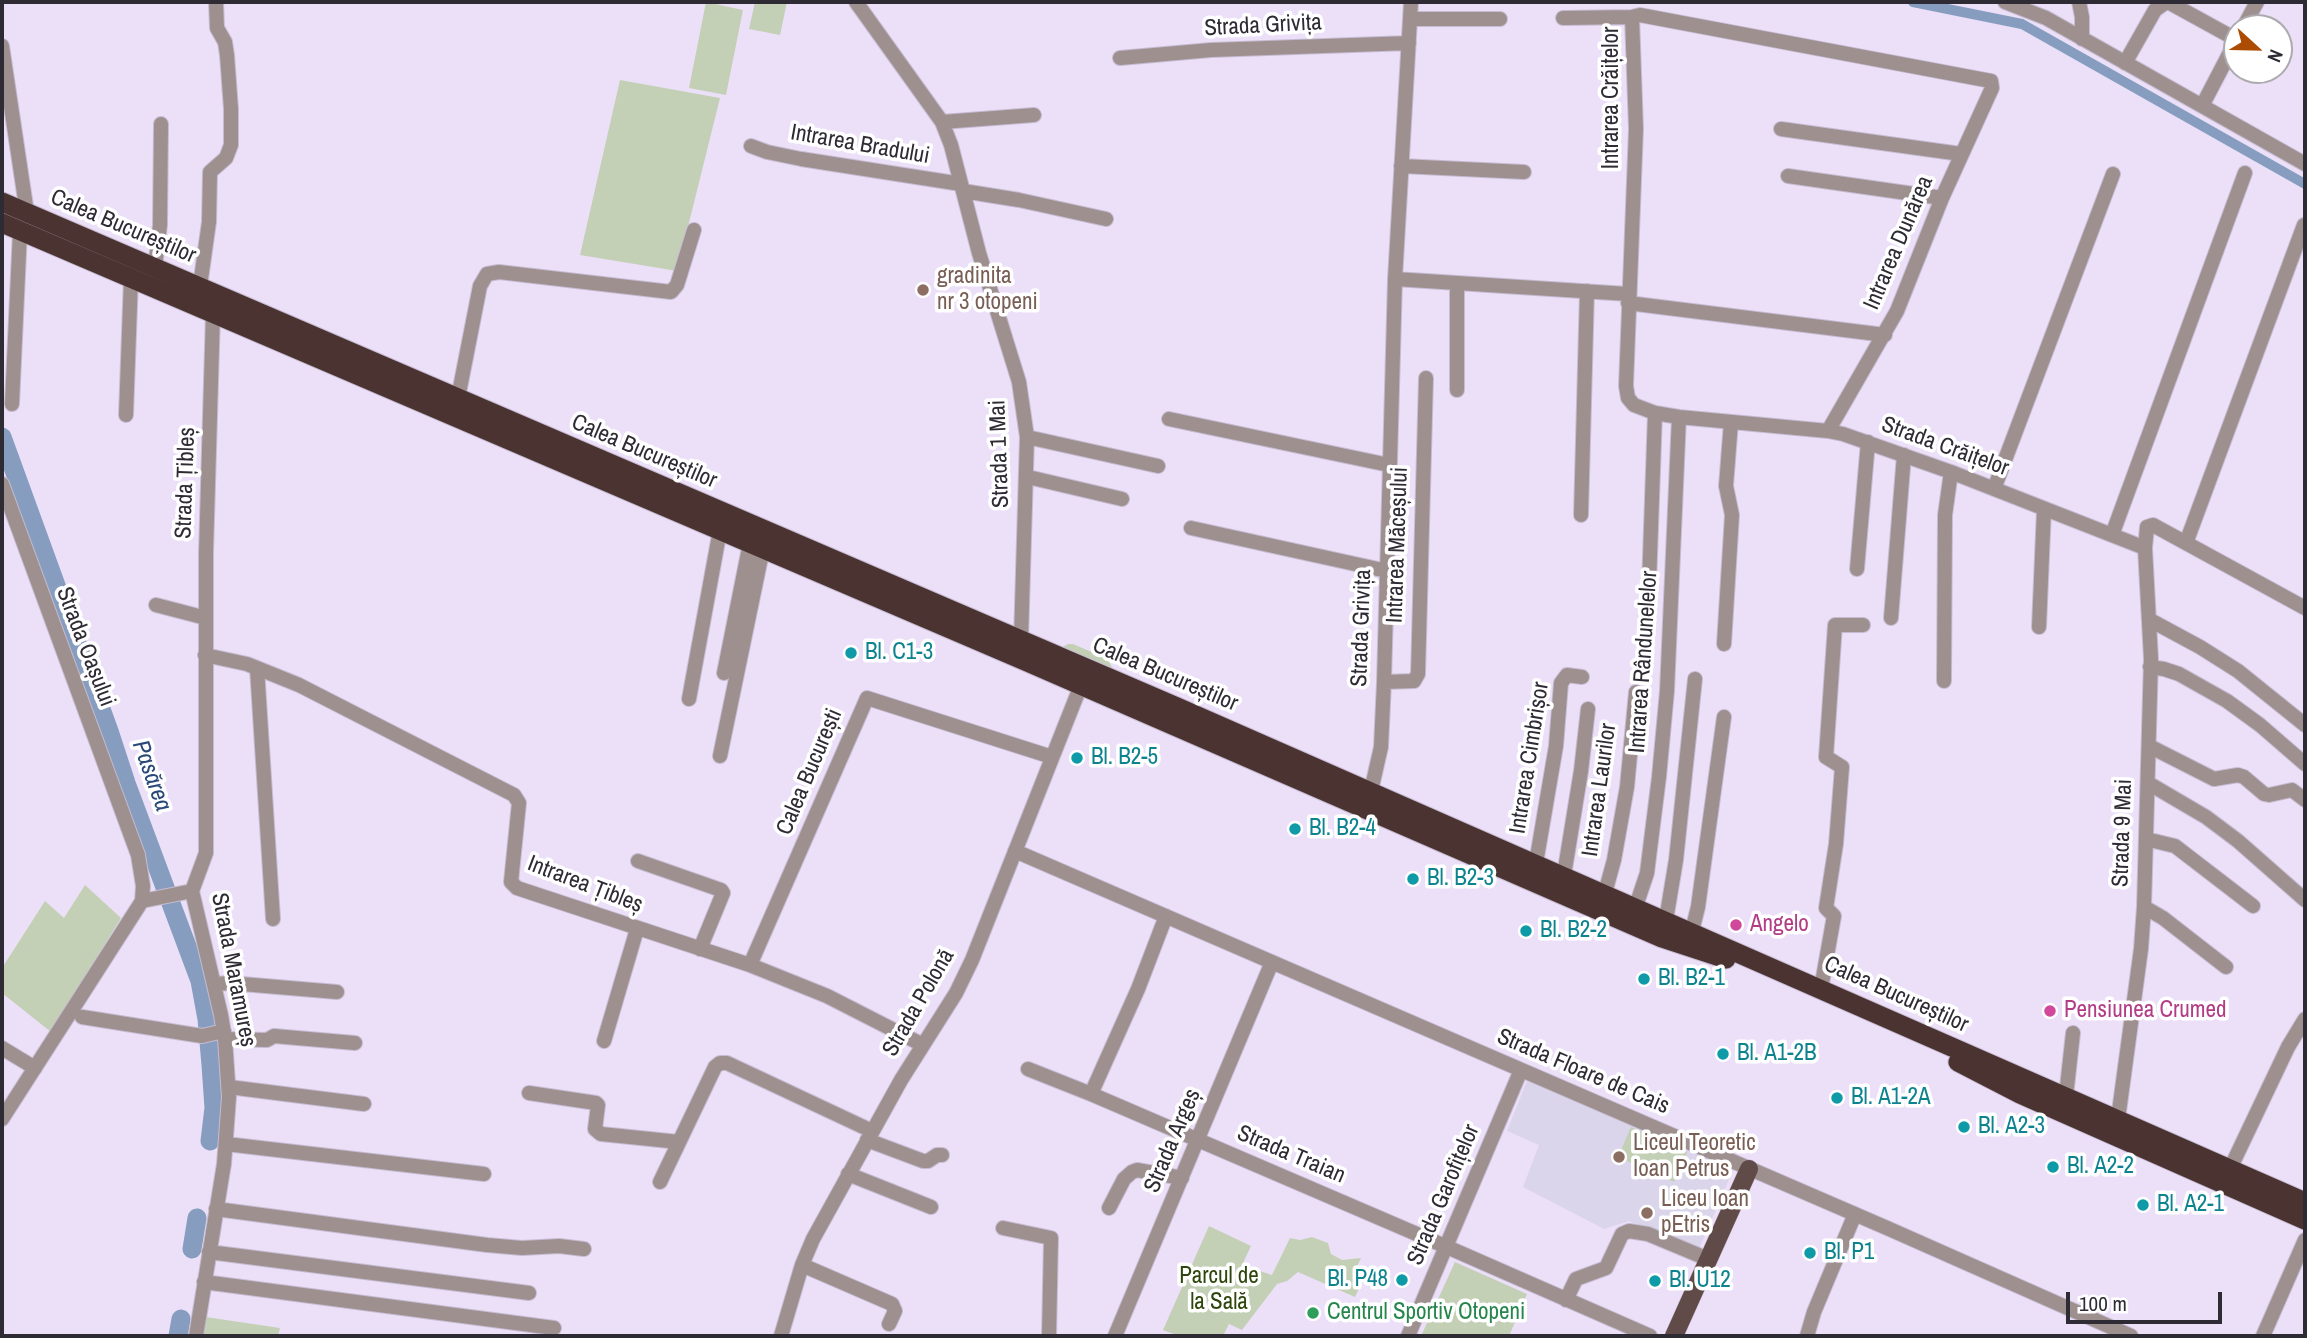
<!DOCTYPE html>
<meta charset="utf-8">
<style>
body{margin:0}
#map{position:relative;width:2307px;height:1338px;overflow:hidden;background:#ece0f9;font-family:"Archivo Narrow",sans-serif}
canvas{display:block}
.frame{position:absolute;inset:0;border:4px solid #2f2b34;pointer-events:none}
.north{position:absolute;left:2223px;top:14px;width:70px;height:70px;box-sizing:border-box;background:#fff;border:2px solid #acaaae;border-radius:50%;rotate:112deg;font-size:19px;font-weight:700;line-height:28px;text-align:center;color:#2f2b34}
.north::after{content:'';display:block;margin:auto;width:24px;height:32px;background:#ac4c02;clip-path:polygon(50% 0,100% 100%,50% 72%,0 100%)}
.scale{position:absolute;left:2066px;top:1292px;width:156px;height:32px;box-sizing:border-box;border:4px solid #2f2b34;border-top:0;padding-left:9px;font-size:21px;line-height:24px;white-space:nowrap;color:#2f2b34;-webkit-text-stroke:5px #fff;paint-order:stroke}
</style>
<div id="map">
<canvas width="2307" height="1338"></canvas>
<div class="frame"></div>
<div class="north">N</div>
<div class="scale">100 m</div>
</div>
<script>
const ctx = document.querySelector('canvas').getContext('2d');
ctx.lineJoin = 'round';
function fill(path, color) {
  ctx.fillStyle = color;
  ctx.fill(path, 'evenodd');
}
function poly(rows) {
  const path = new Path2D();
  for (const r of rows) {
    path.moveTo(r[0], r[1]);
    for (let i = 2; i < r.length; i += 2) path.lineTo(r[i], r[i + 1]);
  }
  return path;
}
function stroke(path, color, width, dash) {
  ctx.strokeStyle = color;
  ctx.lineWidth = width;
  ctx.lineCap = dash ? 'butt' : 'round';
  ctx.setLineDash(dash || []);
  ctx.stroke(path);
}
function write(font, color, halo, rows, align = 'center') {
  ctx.font = font + ' "Archivo Narrow",sans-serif';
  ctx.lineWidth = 7;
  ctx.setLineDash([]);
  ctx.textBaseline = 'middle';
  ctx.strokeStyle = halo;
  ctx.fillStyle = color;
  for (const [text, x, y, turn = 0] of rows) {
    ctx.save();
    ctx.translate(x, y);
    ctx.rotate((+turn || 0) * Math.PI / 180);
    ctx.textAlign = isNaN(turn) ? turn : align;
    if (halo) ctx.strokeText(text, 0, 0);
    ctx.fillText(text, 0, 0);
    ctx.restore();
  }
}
fill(poly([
 [1528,1078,1733,1170,1699,1249,1629,1221,1604,1229,1523,1187,1539,1145,1507,1131]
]), '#dad5ea');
fill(poly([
 [706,2,743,10,726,95,689,88],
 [755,2,787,2,780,35,749,29],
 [620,80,720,98,677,271,580,255],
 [1068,644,1073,644,1108,659,1113,670,1061,648],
 [85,885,121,918,51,1032,2,993,2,968,45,901,64,918],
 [1631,1127,1687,1152,1674,1182,1618,1157],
 [1209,1226,1251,1246,1242,1265,1272,1275,1290,1238,1300,1240,1312,1237,1328,1243,1331,1254,1342,1260,1361,1258,1353,1275,1363,1280,1355,1297,1298,1272,1287,1281,1277,1284,1242,1330,1229,1324,1223,1336,1179,1336,1163,1330],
 [1455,1262,1527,1294,1509,1336,1421,1336],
 [199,1316,280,1328,278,1336,196,1336]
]), '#c3d0b6');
stroke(poly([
 [1913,2,2022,24,2305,184]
]), '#869dc0', 10);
stroke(poly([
 [2,437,109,731,126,783,200,981,207,1019,211,1065,214,1108,210,1141],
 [192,1249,197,1218],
 [178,1336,181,1319]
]), '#869dc0', 19);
const minor = poly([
 [856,2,942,122,951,145,979,253,1019,382,1027,437,1021,640],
 [2005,2,2046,18,2305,164],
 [2079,2,2082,17,2082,39],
 [1632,17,1636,129,1626,386,1628,398,1634,405,1655,413,1679,417,1828,431,1843,434,1951,472,2145,548],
 [1563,18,1632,17,1640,15,1991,81,1992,88,1942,198,1897,311,1828,431],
 [1410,19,1500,19],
 [2243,28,2257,2],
 [2,46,27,213],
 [1120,58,1211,50,1409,43],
 [2125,63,2155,10,2165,3,2170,3,2230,36],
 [2202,106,2237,39],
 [942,122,1034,115],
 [1781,129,1961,154],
 [751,146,767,152,801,159,961,184],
 [1401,166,1524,172],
 [1788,176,1942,198],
 [963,191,1019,200,1106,219],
 [155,267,160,225,161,124],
 [1395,279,1628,294],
 [200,286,209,222,210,172,226,158,231,145,231,109,227,55,225,42,217,28,216,2],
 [1628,303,1885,335],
 [1457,390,1457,283],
 [458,398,480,286,487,274,499,272,671,292,677,285,694,230],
 [12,404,20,231],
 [126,415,131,278],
 [1169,419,1389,465],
 [1027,437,1158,466],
 [1028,477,1122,499],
 [2,484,138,855,143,886,142,901,2,1119],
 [1994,489,2113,174],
 [1581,515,1587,291],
 [1191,528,1387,571],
 [2112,535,2245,173],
 [2186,543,2304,225],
 [1857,569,1868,442],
 [1649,585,1655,413],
 [156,605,206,618],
 [1891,618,1904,455],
 [2150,620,2200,647,2238,671,2305,725],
 [2039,627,2044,509],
 [1724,644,1732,515,1726,486,1731,422],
 [205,655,247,664,299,685,514,795,519,803,511,882,517,888,750,965,827,996,923,1045],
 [2150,667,2164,669,2179,674,2227,701,2260,725,2305,764],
 [257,668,273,919],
 [724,673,750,543],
 [1944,681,1945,515,1951,472],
 [1384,682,1414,681,1418,674,1426,378],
 [689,699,720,530],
 [2149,746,2214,779,2238,775,2244,777,2264,794,2269,795,2292,790,2305,800],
 [720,756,763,548],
 [2148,783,2206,817,2238,841,2305,900],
 [1371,791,1381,747,1384,682,1395,279,1411,2],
 [2146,839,2175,846,2253,906],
 [1015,851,1887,1228,2131,1336],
 [638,861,721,890,723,893,700,949],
 [1536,863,1556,746,1561,683,1567,675,1582,677],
 [1564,875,1581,771,1588,709],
 [1605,893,1614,860,1627,787,1636,692],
 [142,901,192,891],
 [1636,906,1647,873,1659,777,1667,691,1679,417],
 [2144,907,2163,918,2226,967],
 [1166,916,1138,989,1091,1094,1447,1247,1650,1336],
 [1666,920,1676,860,1695,679],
 [1692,931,1698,907,1724,717],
 [750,965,867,698,1052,757],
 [215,984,230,983,337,992],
 [1821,989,1834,916,1826,908,1836,844,1842,767,1826,757,1835,625,1863,625],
 [82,1017,202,1036,224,1031],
 [225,1039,267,1040,274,1036,355,1043],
 [604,1041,637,929],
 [2,1048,35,1068],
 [1028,1069,1091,1094],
 [229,1087,364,1104],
 [529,1093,596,1103,598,1105,595,1129,601,1134,679,1142],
 [2066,1096,2073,1033],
 [2118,1119,2141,949,2144,907,2151,659,2145,548,2147,527,2153,525,2305,608],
 [867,1140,923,1161,928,1161,937,1155,942,1155],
 [226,1144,484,1174],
 [2230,1169,2288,1047,2305,1019],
 [848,1174,931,1207],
 [660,1182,715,1067,720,1063,727,1063,872,1131],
 [1109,1208,1124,1179,1132,1172,1137,1170,1182,1178],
 [216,1209,487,1245,522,1248,559,1246,584,1249],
 [1003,1228,1051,1238,1049,1336],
 [209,1252,529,1293],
 [802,1265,892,1304,895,1311,889,1324],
 [204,1282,554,1328],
 [1566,1300,1576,1279,1606,1268,1622,1234,1629,1231,1648,1234,1708,1259],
 [196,1336,224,1164,229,1097,225,1039,221,1015,192,891,206,853,206,553,213,313],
 [781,1336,802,1265,813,1239,901,1080,956,993,972,960,1081,685],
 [1115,1336,1272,962],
 [1408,1336,1521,1070],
 [1807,1336,1814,1312,1855,1214],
 [2263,1336,2305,1240]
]);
const major = poly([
 [1674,1336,1749,1169]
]);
const highway = poly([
 [2,202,1177,707,2305,1202],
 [2,223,1025,661,1662,938,1726,959],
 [1958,1062,2020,1094,2305,1220]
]);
stroke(minor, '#c6bcd2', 16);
stroke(major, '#c6bcd2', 19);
stroke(highway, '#c6bcd2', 21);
stroke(minor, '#9e908f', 14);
stroke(major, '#614b49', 18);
stroke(highway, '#4b3331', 19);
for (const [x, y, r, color] of [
 [923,290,7,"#8d6e63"],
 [851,653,7,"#0f9aa8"],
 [1077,758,7,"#0f9aa8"],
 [1295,829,7,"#0f9aa8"],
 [1413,879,7,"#0f9aa8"],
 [1736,925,7,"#d1479c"],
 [1526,931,7,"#0f9aa8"],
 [1644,979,7,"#0f9aa8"],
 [2050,1011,7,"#d1479c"],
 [1723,1054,7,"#0f9aa8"],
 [1837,1098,7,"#0f9aa8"],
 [1964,1127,7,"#0f9aa8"],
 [1619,1157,7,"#8d6e63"],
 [2053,1167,7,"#0f9aa8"],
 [2143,1205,7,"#0f9aa8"],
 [1647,1213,7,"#8d6e63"],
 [1810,1253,7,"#0f9aa8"],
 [1402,1280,7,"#0f9aa8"],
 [1655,1281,7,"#0f9aa8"],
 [1313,1313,7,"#2e9e5b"]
]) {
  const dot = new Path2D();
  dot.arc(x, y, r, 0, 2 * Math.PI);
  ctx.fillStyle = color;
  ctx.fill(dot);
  stroke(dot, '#fff', 2.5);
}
write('23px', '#2f2b34', '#fff', [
 ["Strada Grivița",1263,26,-3],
 ["Intrarea Crăițelor",1612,98,-90],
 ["Intrarea Bradului",860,145,10],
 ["Calea Bucureștilor",123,227,23],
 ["Intrarea Dunărea",1899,243,-67],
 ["Strada Crăițelor",1945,447,20],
 ["Calea Bucureștilor",644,452,23],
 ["Strada 1 Mai",1000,454,-92],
 ["Strada Țibleș",186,483,-88],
 ["Intrarea Măceșului",1398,545,-88],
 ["Strada Grivița",1362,628,-88],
 ["Strada Oașului",85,647,69],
 ["Intrarea Rândunelelor",1644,662,-86],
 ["Calea Bucureștilor",1165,675,23],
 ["Intrarea Cimbrișor",1530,758,-81],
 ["Calea București",810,772,-67],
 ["Intrarea Laurilor",1600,790,-82],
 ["Strada 9 Mai",2123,833,-88],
 ["Intrarea Țibleș",585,885,21],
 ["Strada Maramureș",233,970,79],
 ["Calea Bucureștilor",1896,995,24],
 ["Strada Polonă",919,1003,-60],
 ["Strada Floare de Cais",1583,1072,23],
 ["Strada Argeș",1173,1141,-67],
 ["Strada Traian",1291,1155,23],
 ["Strada Garofițelor",1444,1195,-67]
]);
write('23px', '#785e54', '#fff', [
 ["gradinita",937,277],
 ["nr 3 otopeni",937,303],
 ["Liceul Teoretic",1633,1144],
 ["Ioan Petrus",1633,1170],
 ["Liceu Ioan",1661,1200],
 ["pEtris",1661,1226]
], 'left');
write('23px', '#0d838f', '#fff', [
 ["Bl. C1-3",865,653],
 ["Bl. B2-5",1091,758],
 ["Bl. B2-4",1309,829],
 ["Bl. B2-3",1427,879],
 ["Bl. B2-2",1540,931],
 ["Bl. B2-1",1658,979],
 ["Bl. A1-2B",1737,1054],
 ["Bl. A1-2A",1851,1098],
 ["Bl. A2-3",1978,1127],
 ["Bl. A2-2",2067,1167],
 ["Bl. A2-1",2157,1205],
 ["Bl. P1",1824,1253],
 ["Bl. P48",1388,1280,"right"],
 ["Bl. U12",1669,1281]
], 'left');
write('23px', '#b23c85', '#fff', [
 ["Angelo",1750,925],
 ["Pensiunea Crumed",2064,1011]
], 'left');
write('23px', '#2e460c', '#fff', [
 ["Parcul de",1219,1277],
 ["la Sală",1219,1303]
]);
write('23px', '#27864d', '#fff', [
 ["Centrul Sportiv Otopeni",1327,1313]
], 'left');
write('italic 24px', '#2a4978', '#fff', [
 ["Pasărea",151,776,70]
]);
</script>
